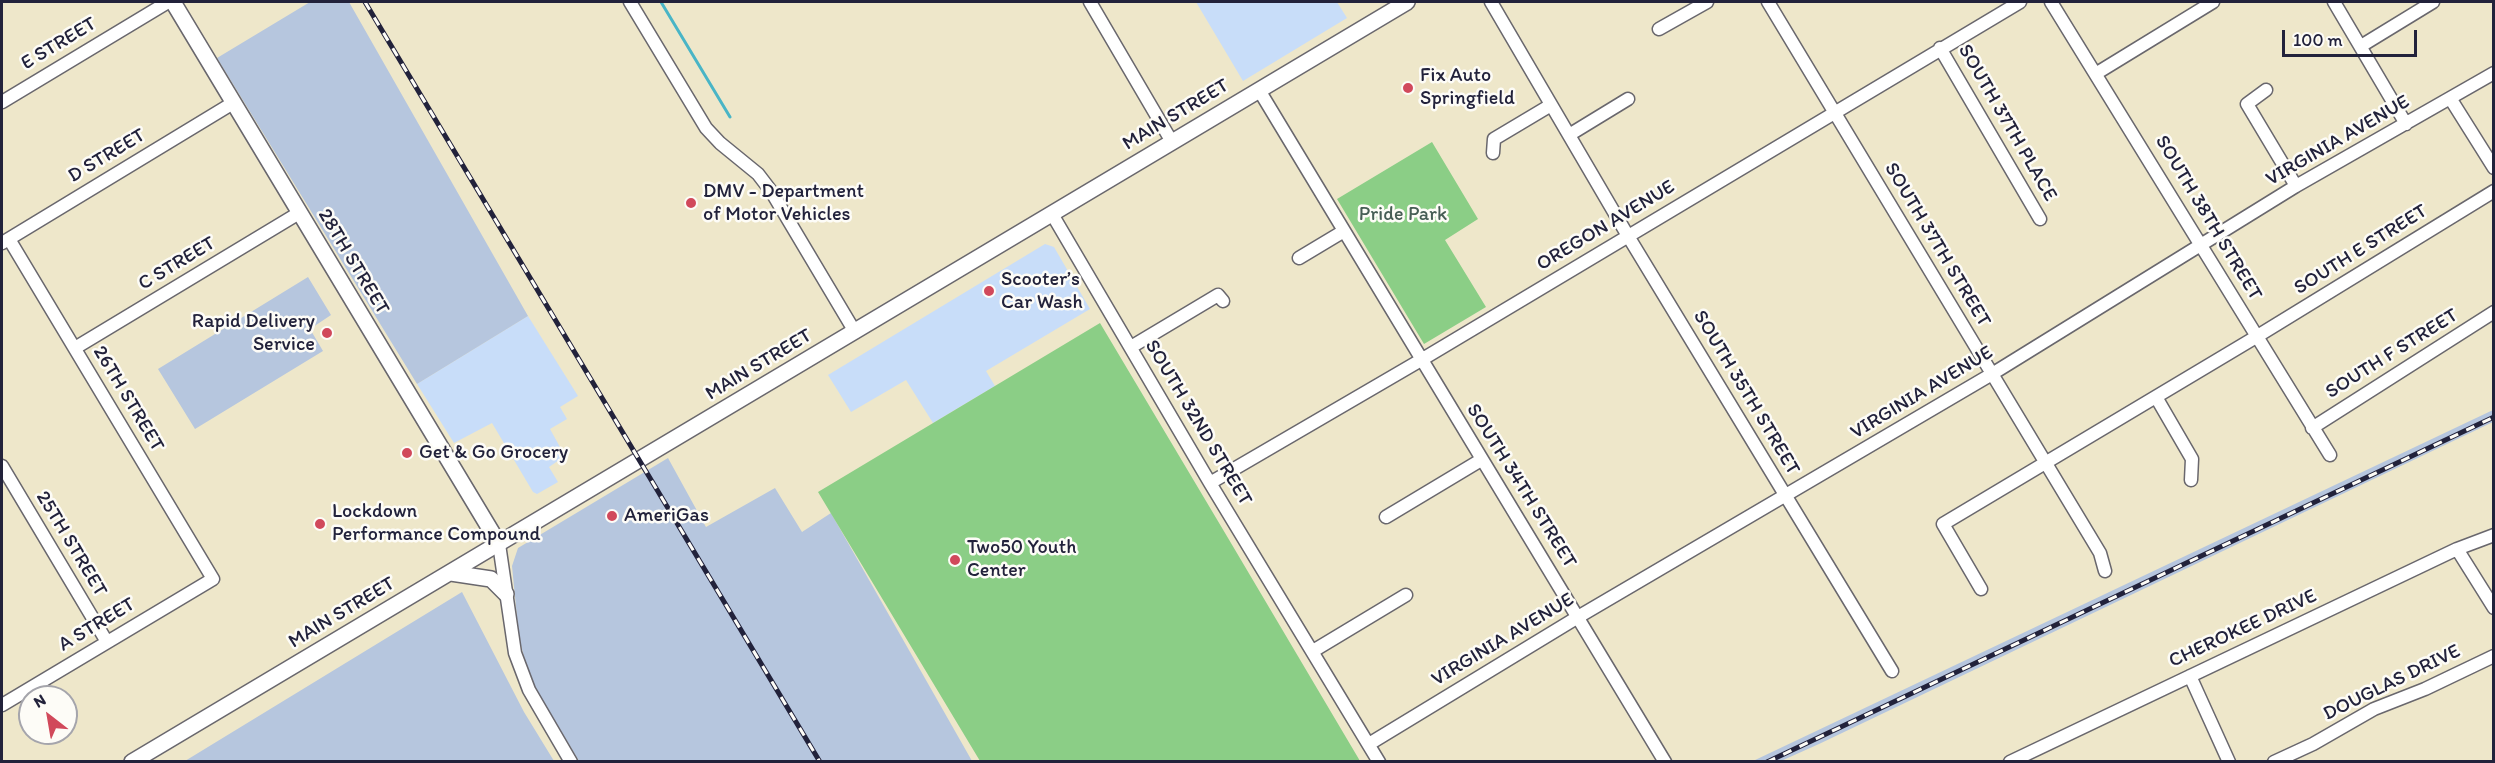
<!DOCTYPE html>
<meta charset="utf-8">
<style>
body{margin:0}
#map{position:relative;width:2495px;height:763px;overflow:hidden;background:#eee7ca;font-family:Itim,sans-serif}
canvas{display:block}
.frame{position:absolute;inset:0;border:3px solid #22223b;pointer-events:none}
.north{position:absolute;left:18px;top:685px;width:60px;height:60px;box-sizing:border-box;background:#fdfcf7;border:2px solid #a5a5ac;border-radius:50%;rotate:329deg;font-size:16px;font-weight:700;line-height:24px;text-align:center;color:#22223b}
.north::after{content:'';display:block;margin:auto;width:21px;height:27px;background:#d1495b;clip-path:polygon(50% 0,100% 100%,50% 72%,0 100%)}
.scale{position:absolute;left:2282px;top:30px;width:135px;height:27px;box-sizing:border-box;border:3px solid #22223b;border-top:0;padding-left:8px;font-size:18px;line-height:21px;white-space:nowrap;color:#22223b;-webkit-text-stroke:4px #fdfcf7;paint-order:stroke}
</style>
<div id="map">
<canvas width="2495" height="763"></canvas>
<div class="frame"></div>
<div class="north">N</div>
<div class="scale">100 m</div>
</div>
<script>
const ctx = document.querySelector('canvas').getContext('2d');
ctx.lineJoin = 'round';
function fill(path, color) {
  ctx.fillStyle = color;
  ctx.fill(path, 'evenodd');
}
function poly(rows) {
  const path = new Path2D();
  for (const r of rows) {
    path.moveTo(r[0], r[1]);
    for (let i = 2; i < r.length; i += 2) path.lineTo(r[i], r[i + 1]);
  }
  return path;
}
function stroke(path, color, width, dash) {
  ctx.strokeStyle = color;
  ctx.lineWidth = width;
  ctx.lineCap = dash ? 'butt' : 'round';
  ctx.setLineDash(dash || []);
  ctx.stroke(path);
}
function write(font, color, halo, rows, align = 'center') {
  ctx.font = font + ' Itim,sans-serif';
  ctx.lineWidth = 5;
  ctx.setLineDash([]);
  ctx.textBaseline = 'middle';
  ctx.strokeStyle = halo;
  ctx.fillStyle = color;
  for (const [text, x, y, turn = 0] of rows) {
    ctx.save();
    ctx.translate(x, y);
    ctx.rotate((+turn || 0) * Math.PI / 180);
    ctx.textAlign = isNaN(turn) ? turn : align;
    if (halo) ctx.strokeText(text, 0, 0);
    ctx.fillText(text, 0, 0);
    ctx.restore();
  }
}
fill(poly([
 [1196,2,1337,2,1347,18,1243,81],
 [1045,244,1054,247,1090,309,986,371,995,386,933,423,906,380,851,412,828,375],
 [528,316,578,396,560,407,567,419,550,429,565,456,549,467,558,482,537,494,533,492,492,423,454,443,417,384]
]), '#c8ddf9');
fill(poly([
 [310,2,349,2,528,316,417,384,217,58],
 [308,277,331,315,310,329,323,351,195,429,158,369],
 [2493,410,2493,422,1819,744,1781,761,1753,761],
 [668,458,706,527,775,488,802,532,831,513,972,761,579,761,530,679,519,638,512,566,518,548],
 [462,592,524,712,554,761,185,761]
]), '#b6c6de');
fill(poly([
 [1432,142,1478,219,1445,240,1486,307,1424,344,1337,199],
 [1100,323,1228,538,1360,761,980,761,818,492]
]), '#8bce86');
stroke(poly([
 [661,2,730,117]
]), '#49b5c6', 3);
const minor = poly([
 [630,2,706,128,720,143,758,174,771,191,855,332],
 [1090,2,1172,142],
 [1491,2,1628,236,1892,671],
 [1768,2,2100,553,2105,571],
 [2051,2,2330,455],
 [2334,2,2406,124],
 [1659,29,1707,2],
 [2361,46,2433,2],
 [1940,48,2040,219],
 [2097,73,2213,2],
 [1259,90,1665,762],
 [2266,90,2247,104,2296,186],
 [2450,98,2494,168],
 [2,102,168,2],
 [1569,135,1628,99],
 [1493,153,1494,139,1551,105],
 [1052,214,1210,483,1379,762],
 [2,243,233,103],
 [1299,258,1344,231],
 [1131,347,1218,295,1223,301],
 [75,348,299,213],
 [2156,397,2192,459,2191,480],
 [2312,428,2494,312],
 [2,466,107,642],
 [1210,483,1421,360,2020,2],
 [1386,517,1481,460],
 [499,544,515,653,529,690,571,762],
 [2457,549,2494,608],
 [1981,589,1943,524,2256,337,2494,191],
 [1313,651,1406,595],
 [2190,676,2229,762],
 [2,705,213,579,9,239],
 [1369,744,1578,617,1992,374,2296,186,2494,73],
 [2010,762,2457,549,2494,535],
 [2274,762,2313,744,2374,709,2425,689,2494,656]
]);
const major = poly([
 [173,2,499,544],
 [451,573,491,579,506,594],
 [132,762,1407,2]
]);
stroke(minor, '#69676d', 15);
stroke(major, '#69676d', 18);
stroke(minor, '#fff', 12);
stroke(major, '#fff', 15);
const rail = poly([
 [365,2,820,762],
 [1767,762,2494,417]
]);
stroke(rail, '#22223b', 5);
stroke(rail, '#fdfcf7', 3, [9]);
for (const [x, y, r, color] of [
 [1408,88,6,"#d1495b"],
 [691,203,6,"#d1495b"],
 [989,291,6,"#d1495b"],
 [327,333,6,"#d1495b"],
 [407,453,6,"#d1495b"],
 [612,516,6,"#d1495b"],
 [320,524,6,"#d1495b"],
 [955,560,6,"#d1495b"]
]) {
  const dot = new Path2D();
  dot.arc(x, y, r, 0, 2 * Math.PI);
  ctx.fillStyle = color;
  ctx.fill(dot);
  stroke(dot, '#fdfcf7', 2);
}
write('20px', '#22223b', '#fdfcf7', [
 ["E STREET",59,44,-31],
 ["MAIN STREET",1176,115,-31],
 ["SOUTH 37TH PLACE",2007,123,60],
 ["VIRGINIA AVENUE",2338,141,-30],
 ["D STREET",107,156,-31],
 ["SOUTH 38TH STREET",2208,218,59],
 ["OREGON AVENUE",1606,226,-31],
 ["SOUTH 37TH STREET",1937,245,59],
 ["SOUTH E STREET",2361,250,-32],
 ["28TH STREET",353,262,59],
 ["C STREET",177,264,-31],
 ["SOUTH F STREET",2392,354,-32],
 ["MAIN STREET",759,365,-31],
 ["SOUTH 35TH STREET",1746,393,59],
 ["VIRGINIA AVENUE",1922,393,-31],
 ["26TH STREET",128,399,59],
 ["SOUTH 32ND STREET",1198,423,59],
 ["SOUTH 34TH STREET",1521,486,58],
 ["25TH STREET",71,544,59],
 ["MAIN STREET",342,613,-31],
 ["A STREET",97,625,-31],
 ["CHEROKEE DRIVE",2243,629,-25],
 ["VIRGINIA AVENUE",1503,640,-31],
 ["DOUGLAS DRIVE",2392,683,-26]
]);
write('20px', '#22223b', '#fdfcf7', [
 ["Fix Auto",1420,76],
 ["Springfield",1420,99],
 ["DMV - Department",703,192],
 ["of Motor Vehicles",703,215],
 ["Scooter’s",1001,280],
 ["Car Wash",1001,303],
 ["Rapid Delivery",315,322,"right"],
 ["Service",315,345,"right"],
 ["Get & Go Grocery",419,453],
 ["Lockdown",332,512],
 ["Performance Compound",332,535],
 ["AmeriGas",624,516],
 ["Two50 Youth",967,548],
 ["Center",967,571]
], 'left');
write('20px', '#475e55', '#fdfcf7', [
 ["Pride Park",1403,215]
]);
</script>
